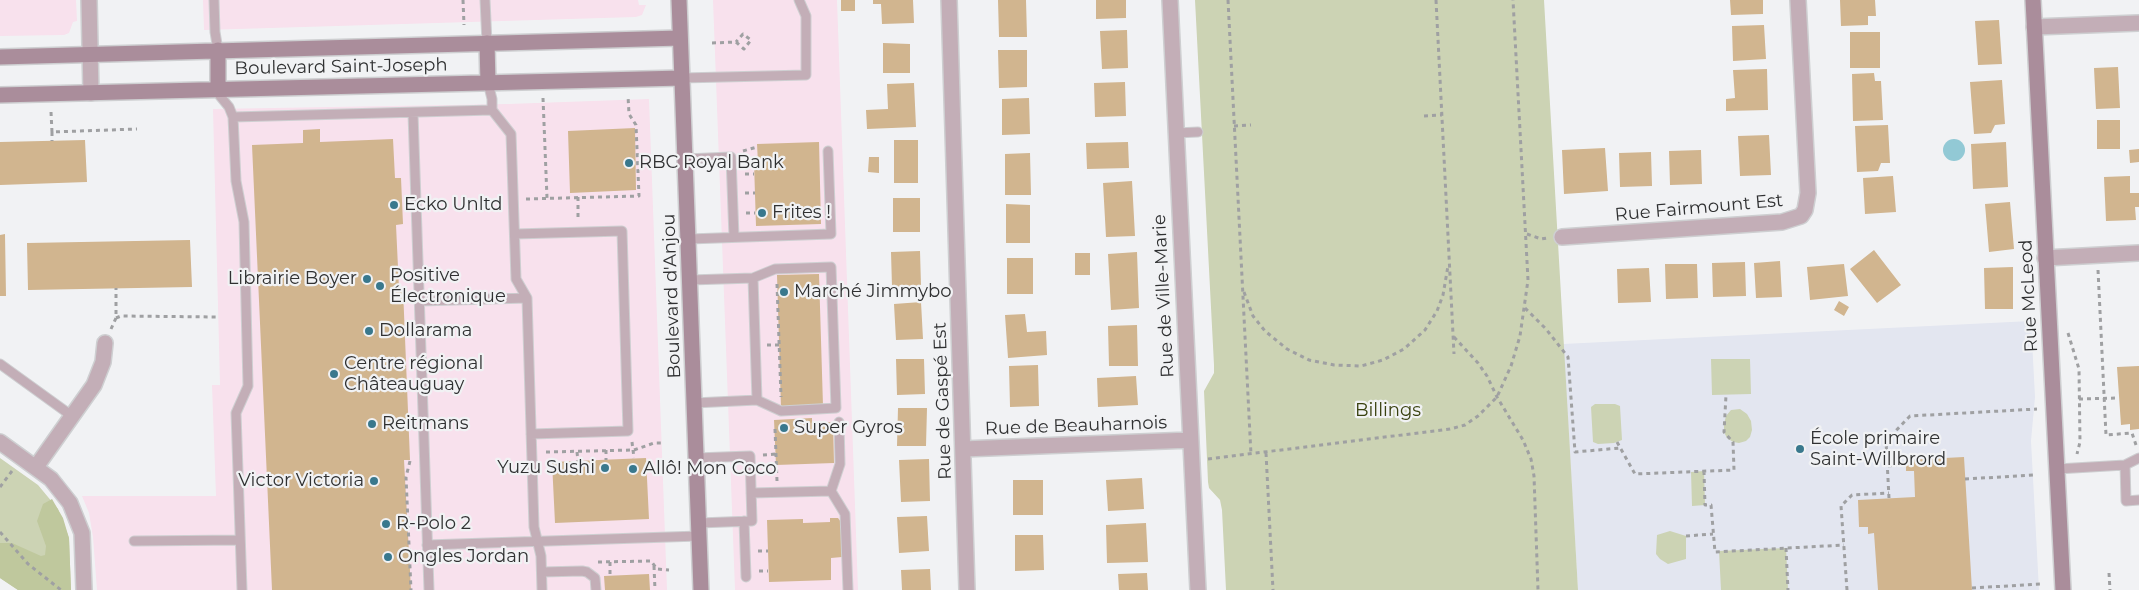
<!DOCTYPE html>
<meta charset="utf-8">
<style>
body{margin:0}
canvas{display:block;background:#f1f2f4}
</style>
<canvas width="2139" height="590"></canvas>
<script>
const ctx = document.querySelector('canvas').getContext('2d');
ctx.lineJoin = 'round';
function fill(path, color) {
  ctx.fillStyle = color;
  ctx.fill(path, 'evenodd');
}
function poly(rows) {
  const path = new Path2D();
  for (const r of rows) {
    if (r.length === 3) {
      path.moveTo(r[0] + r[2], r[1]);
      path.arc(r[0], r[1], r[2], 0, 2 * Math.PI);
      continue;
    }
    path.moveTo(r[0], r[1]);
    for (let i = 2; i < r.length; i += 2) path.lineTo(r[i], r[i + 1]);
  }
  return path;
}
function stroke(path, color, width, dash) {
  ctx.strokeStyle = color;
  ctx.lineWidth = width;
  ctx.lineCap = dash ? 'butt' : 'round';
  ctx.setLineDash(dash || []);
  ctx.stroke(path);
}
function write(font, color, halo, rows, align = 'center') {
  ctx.font = font + ' Montserrat,sans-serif';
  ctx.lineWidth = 4.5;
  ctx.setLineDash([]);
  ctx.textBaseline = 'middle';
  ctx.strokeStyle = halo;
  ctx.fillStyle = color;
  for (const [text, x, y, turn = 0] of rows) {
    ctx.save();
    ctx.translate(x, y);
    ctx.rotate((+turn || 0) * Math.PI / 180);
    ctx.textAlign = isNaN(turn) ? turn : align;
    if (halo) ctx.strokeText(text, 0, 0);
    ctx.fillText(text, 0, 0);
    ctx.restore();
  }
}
fill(poly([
 [0,0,76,0,77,21,73,22,69,33,64,35,0,36],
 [203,0,638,0,639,5,646,5,642,15,636,17,204,30],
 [713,0,837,0,858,590,735,590],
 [649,99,667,590,97,590,93,537,89,513,82,496,216,496,212,385,220,385,213,109,508,104]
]), '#f8e1ed');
fill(poly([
 [2031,321,2035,397,2031,441,2039,590,1578,590,1563,344]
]), '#e3e6f0');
fill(poly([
 [1195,0,1544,0,1578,590,1226,590,1222,510,1220,500,1209,488,1208,482,1204,391,1214,373,1214,365],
 [1711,359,1750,359,1751,394,1712,395],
 [1595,404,1615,404,1620,406,1622,440,1614,443,1598,444,1593,442,1591,407],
 [1740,409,1747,414,1751,421,1752,430,1750,437,1746,441,1739,443,1733,442,1727,438,1724,432,1724,424,1726,416,1731,410],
 [0,458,38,485,58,509,69,538,71,590,18,590,0,578],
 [1704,471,1705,505,1692,506,1691,472],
 [1670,531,1686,536,1686,559,1668,564,1660,559,1656,554,1657,535],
 [1786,548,1788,590,1721,590,1719,551]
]), '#ccd3b4');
fill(poly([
 [52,499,63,518,69,538,71,590,18,590,0,578,0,543,12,543,41,556,45,555,46,546,37,521,43,504]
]), '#bfc89d');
fill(poly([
 [1954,150,11]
]), '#92c9d5');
fill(poly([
 [841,0,855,0,855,11,841,11],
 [873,0,913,0,914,23,882,24,881,4,873,4],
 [998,0,1026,0,1027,37,999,37],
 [1096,0,1126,0,1126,18,1096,19],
 [1730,0,1763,0,1763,14,1731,15],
 [1840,0,1875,0,1876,16,1868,16,1868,25,1841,26],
 [1999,20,2002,64,1978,65,1975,21],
 [1764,25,1766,59,1733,61,1732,26],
 [1127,30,1128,68,1102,69,1100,31],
 [1850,32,1880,32,1880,68,1850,68],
 [883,43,910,44,910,73,883,73],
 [998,50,1027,50,1027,87,999,88],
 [2118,67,2120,108,2096,109,2094,68],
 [1767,69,1768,110,1726,111,1726,99,1735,98,1733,70],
 [1874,73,1875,81,1881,81,1883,120,1853,121,1852,74],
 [2002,80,2005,124,1995,125,1991,133,1974,134,1970,82],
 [1125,82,1126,116,1095,117,1094,83],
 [914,83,916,127,867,129,866,110,888,109,887,84],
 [1029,98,1030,134,1002,135,1002,99],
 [2097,120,2120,120,2120,149,2097,149],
 [1888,125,1890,163,1881,163,1878,171,1857,172,1855,126],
 [635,128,636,190,570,193,568,131],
 [320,129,320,142,393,139,395,178,401,178,403,224,396,225,399,289,403,289,410,460,404,460,411,590,272,590,252,145,303,143,303,130],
 [1769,135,1771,175,1740,176,1738,136],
 [85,140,87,182,0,185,0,142],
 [894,140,918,140,918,183,894,183],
 [819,142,821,224,756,226,754,163,758,163,757,144],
 [1128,142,1129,168,1087,169,1086,143],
 [2006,142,2008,187,1973,189,1971,144],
 [1605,148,1608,191,1564,194,1562,150],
 [2139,149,2139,162,2130,163,2129,150],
 [1701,150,1702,184,1670,185,1669,151],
 [1651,152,1652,186,1620,187,1619,153],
 [1030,153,1031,195,1005,195,1005,154],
 [869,157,879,157,879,173,868,172],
 [1893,176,1896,212,1865,214,1863,178],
 [2130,176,2130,193,2139,193,2139,207,2135,207,2136,220,2106,221,2104,177],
 [1132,181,1135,236,1106,237,1103,183],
 [893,198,920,198,920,232,893,232],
 [2010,202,2014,249,1989,252,1985,204],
 [1006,204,1030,205,1030,243,1006,243],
 [5,234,6,296,0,296,0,235],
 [190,240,192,287,28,290,27,243],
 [1874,250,1901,285,1877,303,1850,269],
 [920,251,921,286,892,287,891,252],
 [1137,252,1139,308,1111,310,1108,254],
 [1075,253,1090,253,1090,275,1075,275],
 [1007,258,1033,258,1033,294,1007,294],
 [1780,261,1782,297,1756,298,1754,263],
 [1745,262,1746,296,1713,297,1712,263],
 [1665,264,1697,264,1698,298,1666,299],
 [1844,264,1848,296,1810,300,1807,267],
 [2013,267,2013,309,1985,309,1984,268],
 [1649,268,1651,302,1618,303,1617,269],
 [819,274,823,406,781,408,777,275],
 [1839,301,1849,307,1844,316,1834,310],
 [921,302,923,339,896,340,894,304],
 [1025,314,1027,332,1046,331,1047,355,1008,358,1005,315],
 [1137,325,1138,366,1109,366,1108,326],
 [896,359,924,359,925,394,897,395],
 [1038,365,1039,406,1010,407,1009,366],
 [2139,366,2139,429,2130,430,2130,424,2121,425,2117,367],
 [1136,376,1138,405,1098,407,1097,378],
 [898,408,927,408,926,446,897,446],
 [812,418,812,423,833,422,834,463,776,465,774,420],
 [1964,457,1972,590,1878,590,1874,533,1868,534,1868,527,1859,527,1858,500,1915,497,1914,471,1906,471,1906,460],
 [646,458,649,519,555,523,552,462],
 [929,459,930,501,901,502,899,460],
 [1142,478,1144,509,1108,511,1106,480],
 [1013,480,1043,480,1043,515,1013,515],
 [927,516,929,551,899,553,897,517],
 [830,518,838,518,841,522,842,557,831,558,831,580,769,582,767,520,803,519,803,523,830,522],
 [1146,523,1148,562,1107,563,1106,525],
 [1015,535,1043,535,1044,570,1015,571],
 [930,569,931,590,902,590,901,570],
 [1147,573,1148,590,1119,590,1118,574],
 [649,574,650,590,605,590,604,576]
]), '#d1b58f');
const lane = poly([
 [214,0,215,32,218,50],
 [485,0,487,43],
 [682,78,806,75,806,16,799,0],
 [218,89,220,96,229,107,233,117,236,181,244,222,248,386,236,413,242,590],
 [492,110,511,134,516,279,527,298,534,527,541,556,542,590],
 [413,113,429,590],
 [233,117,492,110,492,99,488,83],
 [1176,133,1198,132],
 [686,159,731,157,734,237],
 [515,234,622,231,628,431,531,434],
 [689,239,831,234,828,151],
 [753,278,775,269,831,267,836,408,781,411,757,400],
 [690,280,753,278,757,400,694,403],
 [419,301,527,298],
 [0,364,72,416],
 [839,422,840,464,831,491,845,514,848,590],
 [696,458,750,456,752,521,699,523],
 [2125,465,2126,501,2139,500],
 [2057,469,2125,465,2139,458],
 [751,493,831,491],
 [744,521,746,577],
 [134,541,240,540],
 [427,545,699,536],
 [542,572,582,571,587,572,595,578,596,590]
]);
const street = poly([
 [89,0,91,93],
 [949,0,967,590],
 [1170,0,1198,590],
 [2034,27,2139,23],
 [1562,237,1782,222,1801,216,1805,210,1808,193,1798,0],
 [2045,258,2139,253],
 [0,442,51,479,70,503,82,533,84,590],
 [963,449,1190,440],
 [36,467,94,385,103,362,105,343]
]);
const secondary = poly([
 [679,0,701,590],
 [2033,0,2063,590],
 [487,43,488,83],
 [218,50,218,89],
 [0,57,680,38],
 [0,95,682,78]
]);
stroke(lane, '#cecfd1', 11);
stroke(street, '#cecfd1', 18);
stroke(secondary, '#cecfd1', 18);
stroke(poly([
 [463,0,464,25],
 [1228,0,1251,455],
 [1436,0,1454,354],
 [712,43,736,42,744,49,751,40,743,34,736,42],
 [543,98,547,198],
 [51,112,52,132,137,129],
 [1424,116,1442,115],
 [1234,126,1251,125],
 [52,132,52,141],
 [743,151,757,147],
 [745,174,754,174],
 [745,193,755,193],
 [578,197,578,219],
 [526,199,639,196,636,125,629,114,628,96],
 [746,213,755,213],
 [1527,234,1541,239,1547,238],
 [2098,270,2106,435,2132,433,2136,445],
 [777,284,781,397],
 [1244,292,1253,316,1265,331,1287,349,1309,360,1334,365,1361,366,1383,360,1404,349,1425,330,1437,311,1443,295,1448,266],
 [1525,308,1546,329,1568,357,1575,452,1620,448],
 [116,318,121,316,218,317],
 [111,329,116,318,116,288],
 [2068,333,2079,369,2080,442,2077,454],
 [1454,337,1478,363,1487,376,1497,397,1523,440,1531,459,1534,476,1538,590],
 [767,345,779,345],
 [2079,399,2119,398],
 [775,429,777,481],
 [632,442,634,458],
 [1617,442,1635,474,1734,470,1733,442,1724,432,1726,395],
 [606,450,606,460],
 [546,452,634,450,654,443,664,443],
 [577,452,578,461],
 [1266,453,1273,590],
 [763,455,776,454],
 [1208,459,1450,429,1465,425,1478,416,1497,397,1511,366,1520,336,1528,280,1513,0],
 [410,461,406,477,411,590],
 [1888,466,1906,464],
 [1704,471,1705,505,1711,505,1715,552,1844,545],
 [1965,479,2035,475],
 [0,487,12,471],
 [1889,498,1886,441,1910,416,2037,409],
 [0,532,28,564,61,590],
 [1686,536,1713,534],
 [1786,548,1788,590],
 [758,551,768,551],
 [598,562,651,561,657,569,669,570],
 [610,562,610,576],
 [654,566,655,590],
 [759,571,768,571],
 [2109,573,2110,590],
 [1972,588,2041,584],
 [1847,590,1841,506,1852,495,1889,493]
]), '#9fa0a2', 3, [4, 4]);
stroke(lane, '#c3aeb7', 9);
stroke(street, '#c3aeb7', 15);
stroke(secondary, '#aa8d9b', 15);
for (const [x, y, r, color] of [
 [629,163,5,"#39788d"],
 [394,205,5,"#39788d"],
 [762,213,5,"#39788d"],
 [367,279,5,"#39788d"],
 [380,286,5,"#39788d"],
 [784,292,5,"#39788d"],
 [369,331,5,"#39788d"],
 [334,374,5,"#39788d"],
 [372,424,5,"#39788d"],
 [784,428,5,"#39788d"],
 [1800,449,5,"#39788d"],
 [605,468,5,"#39788d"],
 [633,469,5,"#39788d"],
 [374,481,5,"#39788d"],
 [386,524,5,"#39788d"],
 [388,557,5,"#39788d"]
]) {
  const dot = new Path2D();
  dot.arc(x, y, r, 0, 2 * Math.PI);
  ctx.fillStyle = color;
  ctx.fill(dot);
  stroke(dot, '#f1f2f4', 2);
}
write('18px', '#303132', '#f1f2f4', [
 ["Boulevard Saint-Joseph",341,67,-1],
 ["Rue Fairmount Est",1699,208,-5],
 ["Boulevard d'Anjou",672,296,-92],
 ["Rue de Ville-Marie",1164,296,-93],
 ["Rue McLeod",2029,296,-93],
 ["Rue de Gaspé Est",943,401,-92],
 ["Rue de Beauharnois",1076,426,-2]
]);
write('18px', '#303132', '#f1f2f4', [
 ["RBC Royal Bank",639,163],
 ["Ecko Unltd",404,205],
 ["Frites !",772,213],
 ["Positive",390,276],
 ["Électronique",390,297],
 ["Librairie Boyer",357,279,"right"],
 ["Marché Jimmybo",794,292],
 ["Dollarama",379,331],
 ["Centre régional",344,364],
 ["Châteauguay",344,385],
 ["Reitmans",382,424],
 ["Super Gyros",794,428],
 ["École primaire",1810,439],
 ["Saint-Willbrord",1810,460],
 ["Yuzu Sushi",595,468,"right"],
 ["Allô! Mon Coco",643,469],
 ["Victor Victoria",364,481,"right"],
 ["R-Polo 2",396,524],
 ["Ongles Jordan",398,557]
], 'left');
write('18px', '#39410f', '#f1f2f4', [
 ["Billings",1388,411]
]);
</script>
